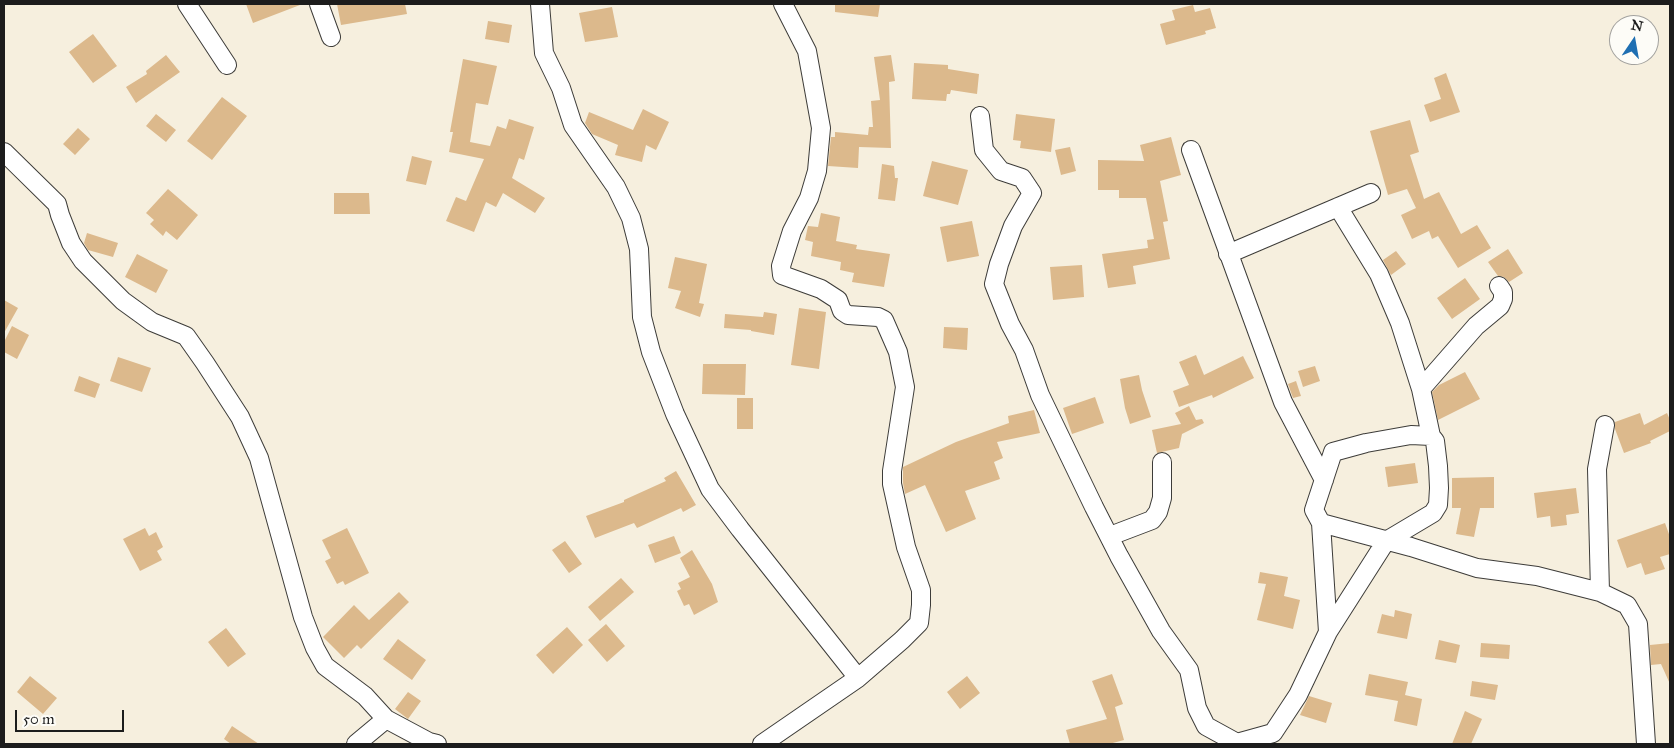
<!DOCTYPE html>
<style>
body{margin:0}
#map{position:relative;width:1674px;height:748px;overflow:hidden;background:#f6efde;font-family:"IM FELL Great Primer",serif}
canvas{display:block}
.frame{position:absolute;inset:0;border:5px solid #1c1c1c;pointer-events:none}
.north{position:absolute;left:1609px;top:15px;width:50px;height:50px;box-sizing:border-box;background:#fdfcf7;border:1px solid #a3a29f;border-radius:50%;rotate:12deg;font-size:14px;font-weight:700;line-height:20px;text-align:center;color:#1c1c1c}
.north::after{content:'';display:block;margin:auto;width:18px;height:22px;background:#1f6fb2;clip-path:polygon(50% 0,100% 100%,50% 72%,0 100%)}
.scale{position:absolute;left:15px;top:710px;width:109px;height:22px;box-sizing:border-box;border:2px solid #1c1c1c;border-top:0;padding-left:6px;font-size:15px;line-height:18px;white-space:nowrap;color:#1c1c1c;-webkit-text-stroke:4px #fdfcf7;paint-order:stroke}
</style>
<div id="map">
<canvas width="1674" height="748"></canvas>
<div class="frame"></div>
<div class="north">N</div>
<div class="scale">50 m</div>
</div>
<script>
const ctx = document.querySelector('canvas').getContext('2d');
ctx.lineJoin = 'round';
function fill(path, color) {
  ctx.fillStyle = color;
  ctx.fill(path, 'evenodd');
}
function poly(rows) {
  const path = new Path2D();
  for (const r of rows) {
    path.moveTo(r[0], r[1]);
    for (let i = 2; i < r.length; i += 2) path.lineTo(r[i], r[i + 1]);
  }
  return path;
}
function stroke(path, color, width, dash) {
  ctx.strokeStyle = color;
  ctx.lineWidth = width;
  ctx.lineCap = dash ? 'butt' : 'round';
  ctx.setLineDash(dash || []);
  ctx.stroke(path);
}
fill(poly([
 [246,4,300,4,300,5,253,23],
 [337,4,405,4,407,14,341,25],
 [835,4,880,4,878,17,835,12],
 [1193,5,1195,12,1210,8,1216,28,1205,31,1206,34,1166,45,1160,24,1175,20,1172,10],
 [612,7,618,37,585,42,579,13],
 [488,21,512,25,509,43,485,39],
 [93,34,117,66,93,83,69,52],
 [166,55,180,72,136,103,126,87,147,74,146,71],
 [891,55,895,81,889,82,891,148,859,147,858,168,828,166,831,137,835,137,835,132,868,135,869,127,873,127,871,101,880,100,874,57],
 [463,59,497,66,488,105,476,103,470,142,490,146,497,126,506,129,509,119,534,127,524,160,519,158,512,178,545,198,535,213,503,193,496,207,486,202,474,232,446,221,456,197,466,201,484,159,449,152,453,132,450,132],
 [914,63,948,65,948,69,979,74,977,94,951,90,950,94,947,94,946,101,912,99],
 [1446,73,1460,112,1430,122,1424,105,1441,99,1434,78],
 [222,97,247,116,212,160,187,141],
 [643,109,669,122,656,150,646,145,642,162,615,155,618,145,592,134,585,123,589,112,633,130],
 [156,114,176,130,166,142,146,126],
 [1016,114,1055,119,1051,152,1020,148,1021,141,1013,140],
 [1410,120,1419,152,1410,155,1424,199,1439,192,1461,234,1477,225,1491,248,1458,268,1438,236,1432,239,1429,231,1412,239,1401,215,1416,208,1407,189,1388,195,1370,131],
 [78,128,90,139,75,155,63,144],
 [1171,137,1181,175,1160,181,1168,221,1163,222,1170,259,1133,266,1136,284,1108,288,1102,254,1148,248,1147,240,1154,239,1146,198,1119,198,1119,190,1098,190,1098,160,1144,161,1140,145],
 [1070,147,1076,171,1061,175,1055,150],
 [412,156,432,161,426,185,406,181],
 [932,161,968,170,958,205,923,196],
 [882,164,894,166,895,178,898,178,895,201,878,199],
 [168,189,198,215,177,240,166,231,163,236,150,224,154,220,146,213],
 [334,193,369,193,370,214,334,214],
 [821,213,840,217,836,241,857,245,856,249,890,254,884,287,852,282,854,273,840,270,841,262,811,256,813,242,805,240,808,226,818,227],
 [972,221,979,256,947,262,940,227],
 [87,233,118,243,113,257,88,250,84,243],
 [1508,249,1523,273,1509,282,1504,277,1498,276,1488,262],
 [1396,251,1406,264,1391,275,1383,260],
 [137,254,168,270,156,293,125,277],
 [675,257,707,264,699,303,704,304,700,317,675,308,681,291,668,288],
 [1082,265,1084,297,1053,300,1050,267],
 [1465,278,1480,299,1452,319,1437,298],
 [4,300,18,308,4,333],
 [799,308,826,312,819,369,791,365],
 [764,312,777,314,774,335,751,331,751,330,724,328,725,314,763,317],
 [12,326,29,335,17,359,4,352,4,342],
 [944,327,968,328,967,350,943,348],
 [1196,355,1204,375,1243,356,1254,378,1213,398,1212,395,1179,407,1173,391,1189,385,1179,362],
 [118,357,151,368,142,392,110,381],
 [703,364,746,364,745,395,702,394],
 [1315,366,1320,381,1303,387,1298,371],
 [1465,372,1480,399,1438,420,1432,392,1439,385],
 [1139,375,1142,390,1151,417,1130,424,1125,408,1120,379],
 [79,376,100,384,95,398,74,391],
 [1296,381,1301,396,1293,398,1288,384],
 [1095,397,1104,423,1072,434,1063,408],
 [737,398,753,398,753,429,737,429],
 [1189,406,1196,420,1202,419,1204,423,1182,434,1179,448,1157,453,1152,430,1181,424,1175,413],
 [1034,410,1040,433,997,442,1003,458,994,462,1000,479,965,491,976,519,946,532,925,485,905,494,903,483,903,467,956,442,1009,423,1008,416],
 [1640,413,1644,425,1667,413,1670,420,1670,431,1650,441,1651,443,1624,453,1615,429,1615,422],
 [1415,463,1418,483,1388,487,1385,467],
 [676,471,696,505,683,512,681,508,637,528,634,523,595,538,586,516,624,502,624,500,666,481,664,478],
 [1494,477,1494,508,1480,508,1474,537,1456,534,1461,508,1452,508,1452,478],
 [1576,488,1579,513,1566,515,1567,525,1551,527,1550,516,1537,518,1534,493],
 [1665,523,1670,537,1670,554,1660,557,1665,569,1645,575,1641,563,1627,568,1617,540],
 [145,528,149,536,156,532,163,547,157,551,162,560,140,571,123,539],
 [347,528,369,573,345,585,343,581,337,584,325,561,331,558,322,540],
 [674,536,681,553,655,563,648,545],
 [565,541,582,564,569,573,552,550],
 [692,550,712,584,718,602,694,615,689,604,684,606,677,591,681,589,678,583,690,577,680,558],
 [1260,572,1288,577,1284,596,1300,600,1293,629,1257,620,1266,584,1258,583],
 [621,578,634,592,600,621,588,607],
 [399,592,409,602,361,649,357,645,344,658,323,637,354,605,369,620],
 [1395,610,1412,614,1407,639,1377,633,1382,614,1394,617],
 [606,624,625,646,607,662,588,640],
 [567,627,583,645,553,674,536,655],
 [226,628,246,654,228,667,208,642],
 [398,639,426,660,412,680,383,659],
 [1439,640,1460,645,1456,663,1435,659],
 [1481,643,1510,645,1509,659,1480,657],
 [1670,643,1670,684,1661,664,1651,665,1650,645],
 [1112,674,1123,704,1115,707,1124,740,1109,744,1070,744,1066,730,1107,719,1092,681],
 [1369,674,1408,682,1405,695,1422,699,1417,726,1394,721,1398,701,1365,695],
 [30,676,57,698,43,714,17,692],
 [967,676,980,693,960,709,947,692],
 [1472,681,1498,685,1495,700,1470,696],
 [408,692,421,701,408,719,395,709],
 [1309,696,1332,703,1326,723,1300,715],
 [1465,711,1482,719,1471,744,1452,744],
 [232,726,259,744,231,744,224,739]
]), '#dcb98c');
const minor = poly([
 [187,4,227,65],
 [319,4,331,37],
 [540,4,544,53,561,88,573,125,616,187,631,218,639,249,642,317,651,352,675,414,710,489,740,529,858,678,762,744],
 [783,4,807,51,821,128,817,171,809,198,792,231,781,266,782,275,821,289,838,300,842,311,848,315,878,317,884,320,898,352,905,387,892,471,892,484,906,547,921,590,921,605,919,623,902,640,858,678],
 [980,116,984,150,1001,171,1022,178,1032,193,1013,226,999,264,994,284,1010,324,1024,350,1040,395,1094,507,1119,556,1161,631,1189,670,1197,708,1206,726,1237,743,1273,733,1298,695,1328,632,1321,523],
 [1191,150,1283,402,1324,480],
 [4,152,57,204,60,215,71,243,83,261,123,301,152,322,186,336,205,363,240,417,259,458,303,617,315,648,325,666,365,696,386,719,429,742,437,744],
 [1228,254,1371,193],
 [1421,389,1476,326,1500,306,1503,299,1503,292,1499,286],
 [1431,436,1411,435,1366,443,1333,452,1314,510,1321,523,1411,547,1477,568,1537,576,1600,592,1627,605,1638,624,1646,744],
 [1110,536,1152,520,1158,512,1162,498,1162,462],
 [1600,592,1597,469,1605,425],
 [1328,632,1386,541,1433,513,1438,505,1439,488,1438,466,1435,441,1431,436,1421,389,1400,323,1379,274,1338,207],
 [356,744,386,719]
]);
stroke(minor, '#3d3c39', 20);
stroke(minor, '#fff', 18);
</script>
